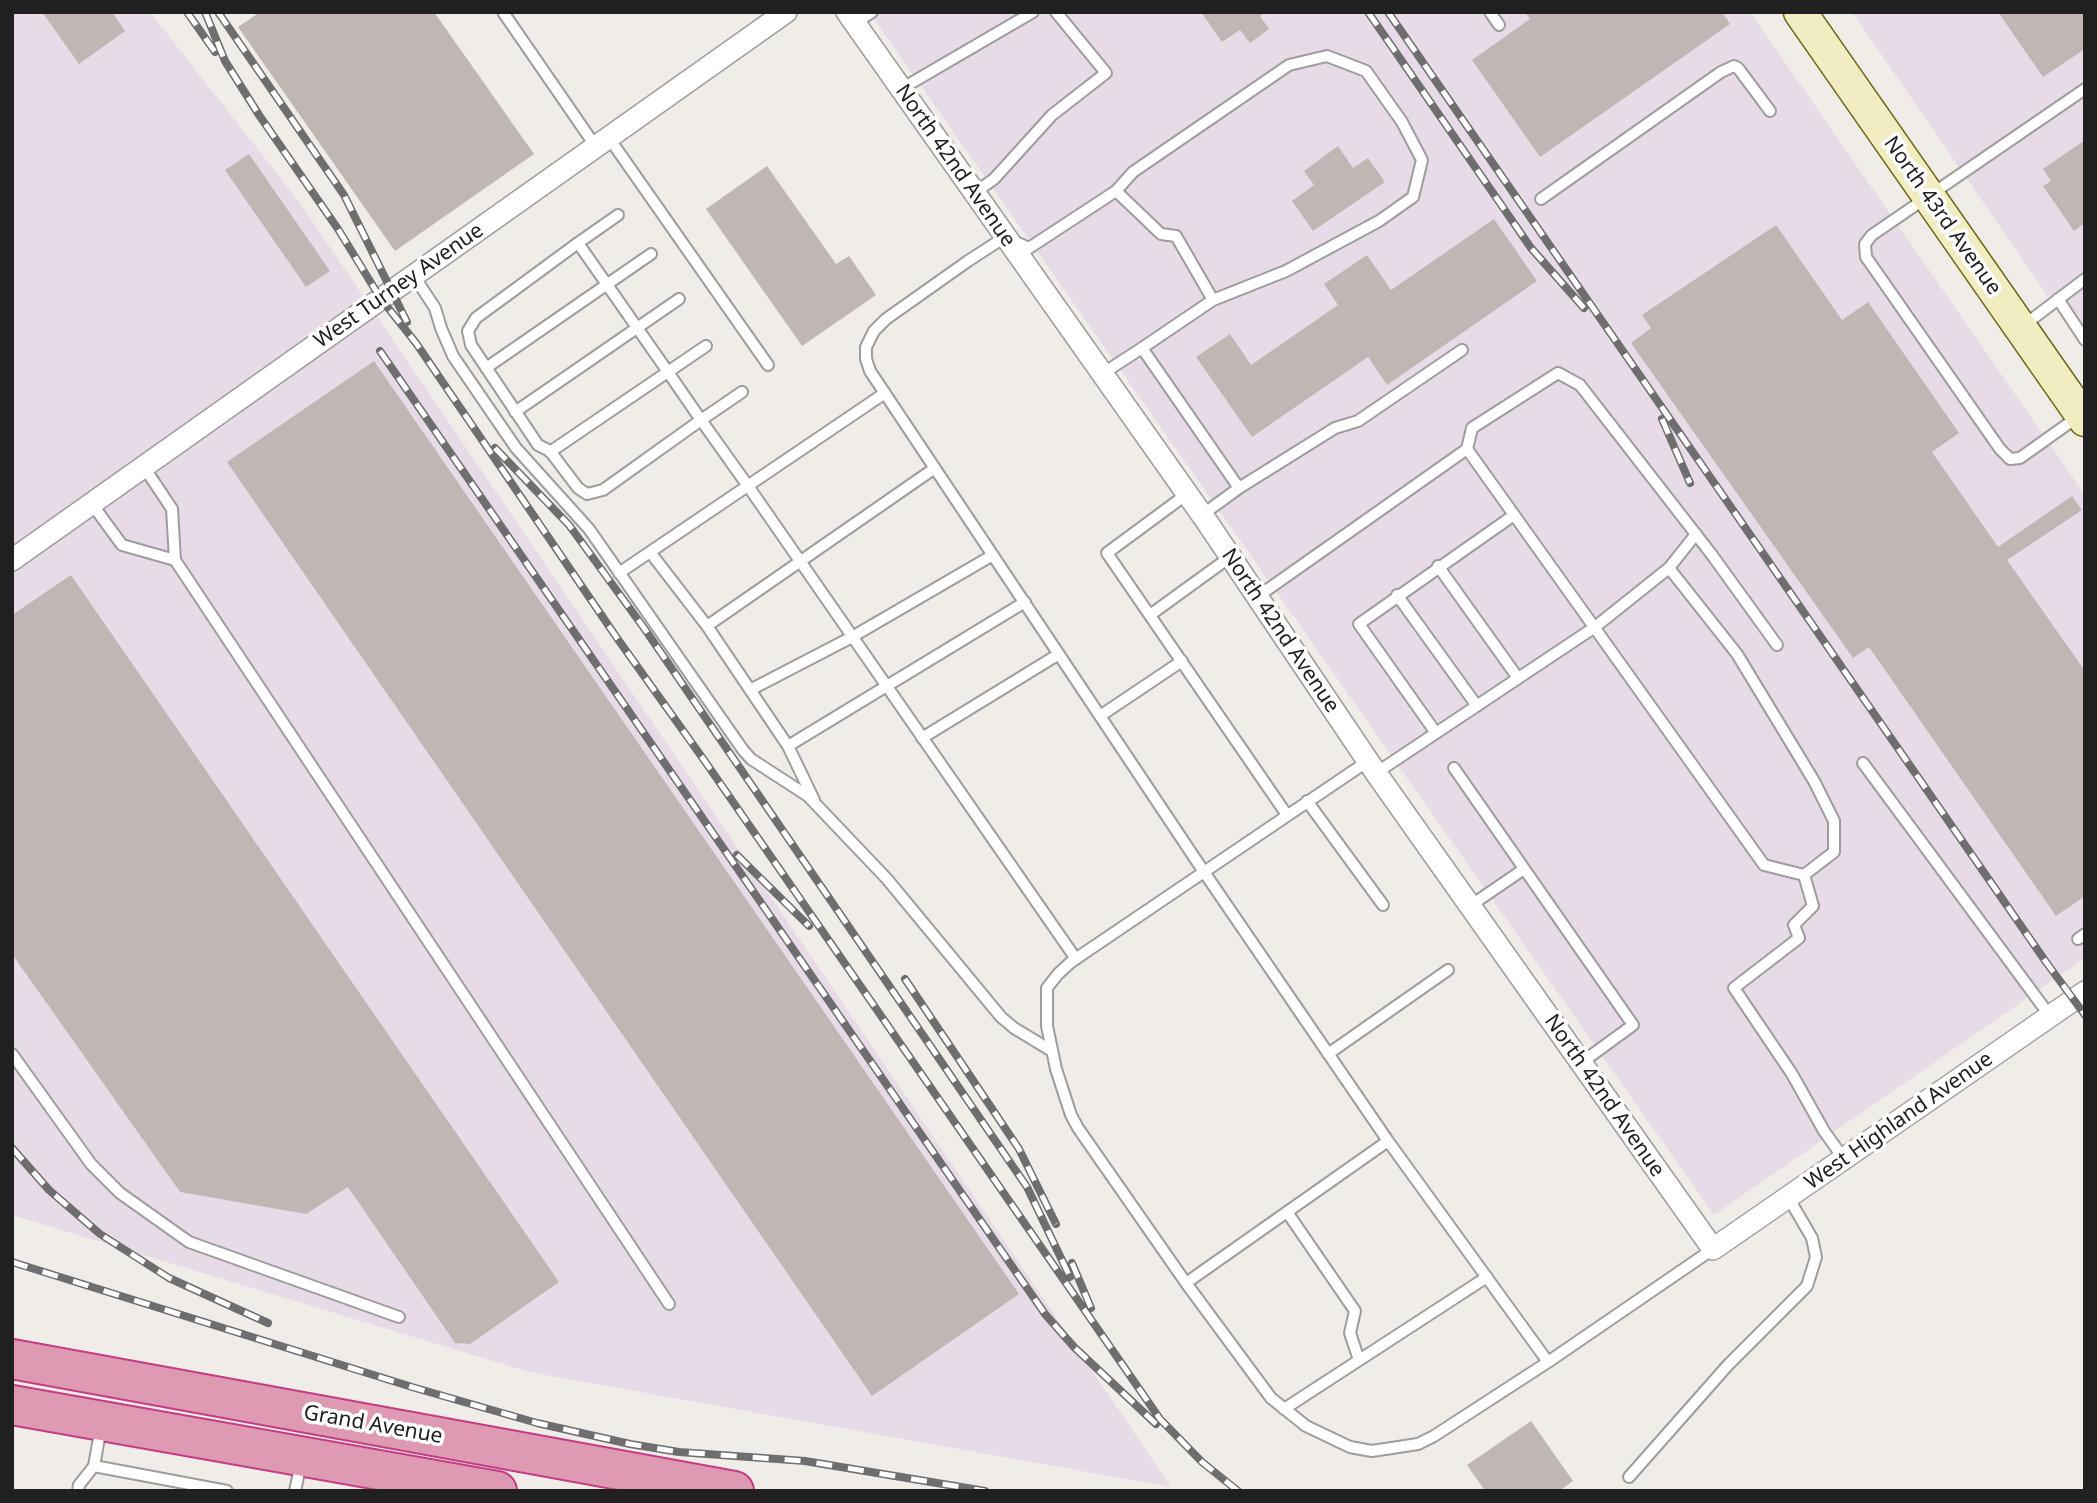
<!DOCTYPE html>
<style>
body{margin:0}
#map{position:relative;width:2097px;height:1503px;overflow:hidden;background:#f0ece8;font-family:"Noto Sans",sans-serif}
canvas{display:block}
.frame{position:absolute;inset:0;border:14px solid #202020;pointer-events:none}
</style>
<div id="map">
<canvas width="2097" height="1503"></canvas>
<div class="frame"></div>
</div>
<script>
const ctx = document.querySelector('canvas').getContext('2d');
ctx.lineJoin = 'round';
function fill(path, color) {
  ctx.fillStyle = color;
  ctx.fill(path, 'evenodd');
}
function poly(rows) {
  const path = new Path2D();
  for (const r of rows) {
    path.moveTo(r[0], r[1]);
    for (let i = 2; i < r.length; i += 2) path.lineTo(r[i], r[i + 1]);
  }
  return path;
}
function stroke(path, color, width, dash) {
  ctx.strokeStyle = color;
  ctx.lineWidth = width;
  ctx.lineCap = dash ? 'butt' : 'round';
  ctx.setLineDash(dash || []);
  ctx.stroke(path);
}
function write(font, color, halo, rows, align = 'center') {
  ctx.font = font + ' "Noto Sans",sans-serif';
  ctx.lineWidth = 7;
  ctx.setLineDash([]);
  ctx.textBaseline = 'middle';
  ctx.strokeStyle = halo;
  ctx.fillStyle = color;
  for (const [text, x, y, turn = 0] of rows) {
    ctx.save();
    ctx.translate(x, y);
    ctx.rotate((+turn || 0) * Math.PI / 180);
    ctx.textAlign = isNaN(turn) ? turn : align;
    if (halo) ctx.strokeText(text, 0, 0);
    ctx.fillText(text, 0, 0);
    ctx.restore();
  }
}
fill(poly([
 [12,12,150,12,300,203,1171,1487,529,1372,12,1215],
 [869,12,1750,12,2085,495,2085,958,1714,1215],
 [1852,12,2085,12,2085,350]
]), '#e8dbe8');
fill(poly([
 [42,12,112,12,125,31,79,64],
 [260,12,434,12,534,154,395,251,238,27],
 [1201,12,1265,12,1260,16,1269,29,1250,43,1240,30,1222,42],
 [1525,12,1722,12,1730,24,1540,157,1472,60,1530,19],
 [1998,12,2085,12,2085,49,2043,77],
 [2085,140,2085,223,2074,231,2043,186,2051,181,2043,169],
 [1338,146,1353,168,1368,158,1385,182,1313,231,1292,201,1314,185,1304,171],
 [249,154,330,271,306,287,225,170],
 [767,166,836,264,849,256,876,295,802,346,706,209],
 [1494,219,1537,281,1387,385,1368,357,1252,437,1196,357,1230,334,1251,365,1338,305,1324,284,1367,255,1391,290],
 [1776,225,1842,320,1868,302,1959,433,1932,452,1998,547,2072,496,2082,510,2007,560,2085,671,2085,896,2056,916,1869,647,1853,658,1631,343,1651,328,1642,315],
 [374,361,1019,1294,872,1396,227,462],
 [71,575,559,1282,470,1344,455,1343,348,1187,306,1214,180,1192,12,954,12,615],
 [1531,1421,1573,1481,1559,1491,1485,1491,1467,1465]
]), '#c0b7b5');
const lane = poly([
 [503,12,596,147],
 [1490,12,1499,25],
 [855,23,872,12],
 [901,89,1033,12],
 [609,138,768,365],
 [1116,191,1133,172,1289,65,1327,56,1366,71,1402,122,1422,160,1413,197,1379,221,1286,271,1213,300],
 [974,193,994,179,1052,115,1106,73,1056,12],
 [1541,199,1721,72,1734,66,1738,68,1770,111],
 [578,243,618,215],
 [414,276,435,308,441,328,453,356,516,448,589,529,743,750,751,759,808,796,887,879,1001,1017,1014,1028,1052,1051],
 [2058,299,2085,340],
 [2023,326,2085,279],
 [1142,348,1213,300,1176,236,1161,234,1116,191,1029,248,1005,237,968,261,886,319,874,331,866,347,866,359,870,371,1204,872,1388,1141],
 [486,368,651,254],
 [1102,374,1142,348,1239,488,1202,515],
 [742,392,701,420,603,490,587,494,578,488,550,451,538,445,471,345,468,331,476,318,578,243,668,372,701,420,748,486,1076,959],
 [515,412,679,299],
 [2079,416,2020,458,2010,459,2000,449,1866,257,1865,244,1872,235,2085,89],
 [550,452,706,346],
 [144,467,172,509,175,560,669,1304],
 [935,468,707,626,788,746,1025,602],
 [1239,488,1335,428,1358,421,1462,350],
 [1187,494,1107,553,1287,815],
 [92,504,122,545,175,560],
 [650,552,707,626],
 [1438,566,1518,678],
 [1669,568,1696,534],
 [619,573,885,393],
 [1397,595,1477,706],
 [1257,597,1467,449],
 [1150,615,1230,557],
 [1777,645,1712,555,1580,385,1558,373,1472,428,1467,449,1764,865,1804,875,1813,906,1794,925,1799,938,1734,988,1792,1074,1824,1131,1844,1159],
 [750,690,852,637,993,555],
 [1100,716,1182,661],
 [1436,733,1359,624,1514,515],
 [922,738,1059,654],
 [788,746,814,800],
 [1368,761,1071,962,1058,974,1047,988,1047,1026,1056,1069,1071,1115,1078,1128,1186,1283,1388,1141,1548,1362,1713,1249],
 [1863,763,2050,1016],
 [1454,768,1633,1025,1581,1063],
 [1376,773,1595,627,1669,568,1737,654,1814,781,1834,821,1834,852,1804,875],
 [1307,801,1383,905],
 [1470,906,1524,869],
 [2078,939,2085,934],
 [12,1054,91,1164,120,1193,189,1242,399,1317],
 [1328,1054,1448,970],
 [1287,1212,1355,1311,1350,1333,1359,1360],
 [1186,1283,1271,1398,1306,1426,1350,1447,1372,1451,1418,1444,1434,1436,1548,1362],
 [1284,1409,1487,1277],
 [101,1427,94,1466,227,1491],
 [1629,1477,1728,1365,1807,1286,1816,1257,1812,1238,1788,1197],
 [78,1491,79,1485,94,1466],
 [295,1491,301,1463]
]);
const street = poly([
 [847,12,1205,519,1376,773,1713,1249,2085,992],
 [12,560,786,12]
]);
const secondary = poly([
 [1800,12,2085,420]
]);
const highway = poly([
 [12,1359,734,1491],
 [12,1405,497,1491]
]);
stroke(lane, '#9d9d9d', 14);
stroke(street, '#9d9d9d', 24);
stroke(secondary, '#6c6613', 35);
stroke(highway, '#c63c84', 42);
stroke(lane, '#fff', 10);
stroke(street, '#fff', 21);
stroke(secondary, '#f2ecc3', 32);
stroke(highway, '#dd9ab2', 38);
const rail = poly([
 [187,12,215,52],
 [205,12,225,61,259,115,338,229,381,299,416,343,617,638,704,760,1160,1419,1202,1462,1238,1491],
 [218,12,344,195,407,322],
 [1368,12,1531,248,1584,308],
 [1388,12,2046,962,2085,1015],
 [380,351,1045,1314,1074,1347,1156,1424],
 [1662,419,1690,483],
 [495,448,569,525,644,628,1027,1187,1070,1277],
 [737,855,809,926],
 [905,979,1019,1149,1056,1224],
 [12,1148,49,1190,100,1234,169,1278,268,1323],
 [12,1262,412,1387,537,1423,630,1444,679,1452,805,1461,985,1491],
 [1072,1263,1091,1308]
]);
stroke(rail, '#6e6e6e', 8);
stroke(rail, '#fff', 5, [16]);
write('21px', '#202020', '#fff', [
 ["North 42nd Avenue",955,166,55],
 ["North 43rd Avenue",1942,216,55],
 ["West Turney Avenue",399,286,-35],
 ["North 42nd Avenue",1280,631,56],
 ["North 42nd Avenue",1604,1096,55],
 ["West Highland Avenue",1899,1121,-35],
 ["Grand Avenue",373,1425,10]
]);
</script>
